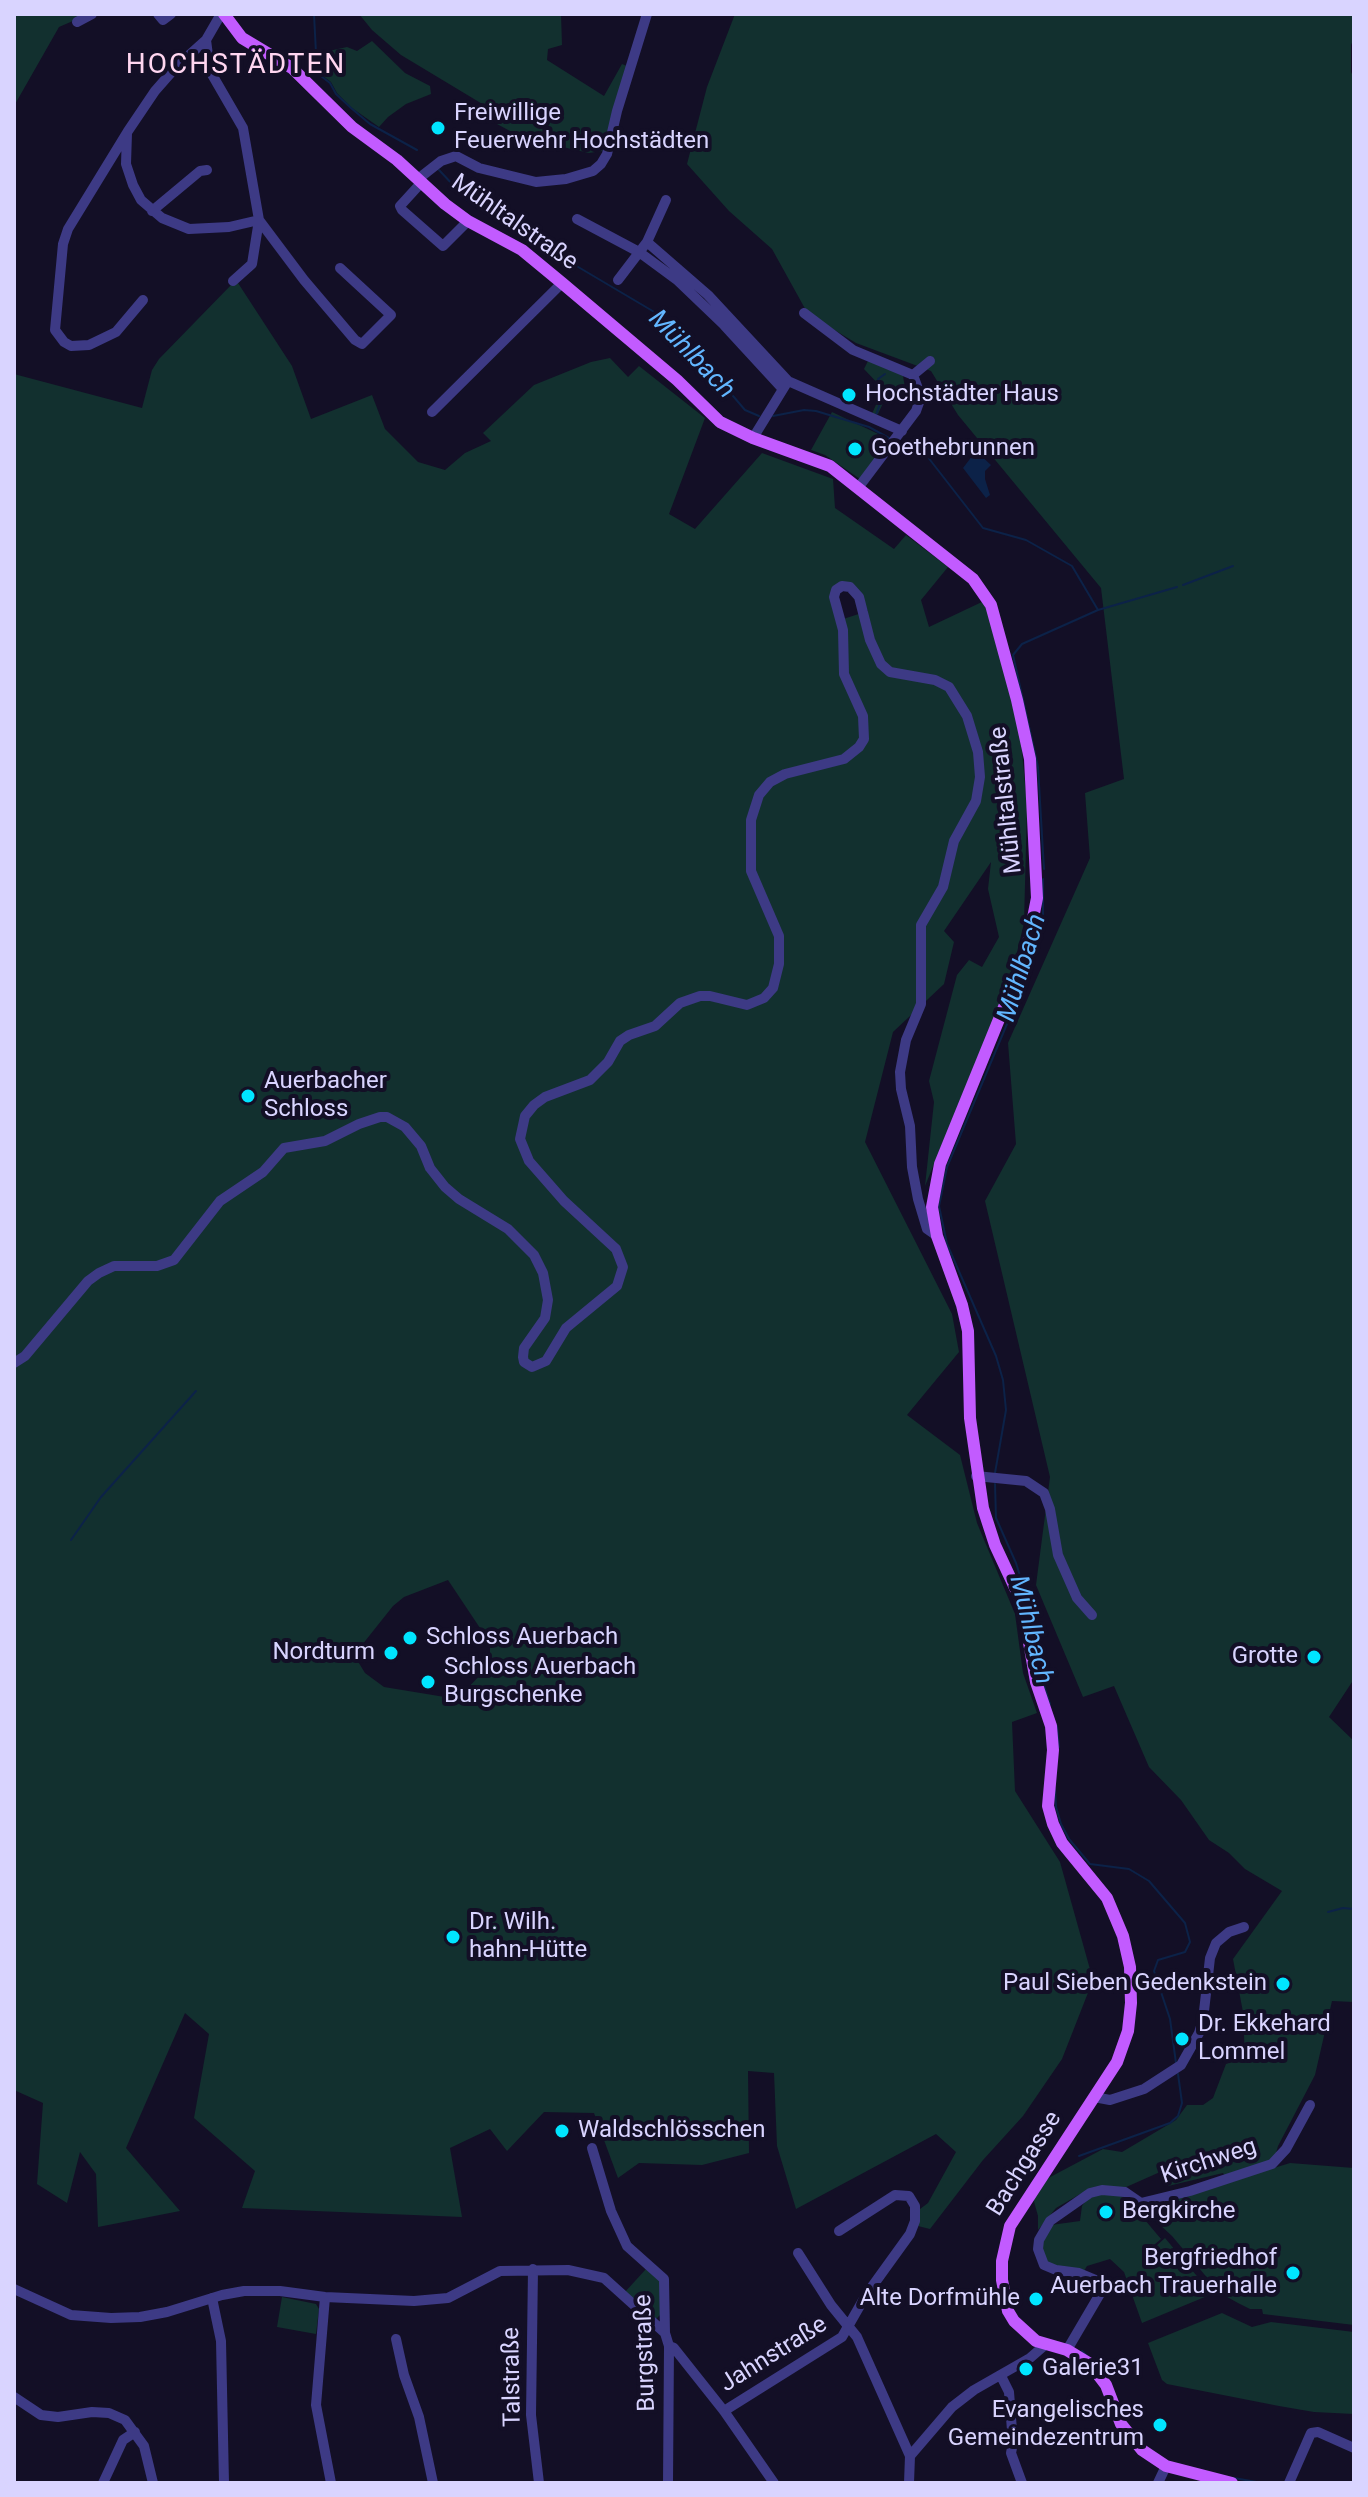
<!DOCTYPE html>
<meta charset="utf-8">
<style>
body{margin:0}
#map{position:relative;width:1368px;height:2497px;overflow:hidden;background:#130f26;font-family:Roboto,sans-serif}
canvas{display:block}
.frame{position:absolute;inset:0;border:16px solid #d9d4ff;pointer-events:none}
</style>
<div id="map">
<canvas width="1368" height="2497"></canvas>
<div class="frame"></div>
</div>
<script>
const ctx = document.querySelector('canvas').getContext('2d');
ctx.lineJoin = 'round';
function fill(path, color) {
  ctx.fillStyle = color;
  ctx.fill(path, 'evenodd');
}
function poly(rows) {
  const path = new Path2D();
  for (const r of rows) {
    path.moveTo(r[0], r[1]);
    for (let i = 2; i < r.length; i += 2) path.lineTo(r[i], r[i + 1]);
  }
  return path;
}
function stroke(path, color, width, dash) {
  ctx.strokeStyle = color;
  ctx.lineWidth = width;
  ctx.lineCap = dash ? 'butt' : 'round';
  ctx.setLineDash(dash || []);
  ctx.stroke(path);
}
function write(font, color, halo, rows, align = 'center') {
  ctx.font = font + ' Roboto,sans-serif';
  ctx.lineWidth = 8;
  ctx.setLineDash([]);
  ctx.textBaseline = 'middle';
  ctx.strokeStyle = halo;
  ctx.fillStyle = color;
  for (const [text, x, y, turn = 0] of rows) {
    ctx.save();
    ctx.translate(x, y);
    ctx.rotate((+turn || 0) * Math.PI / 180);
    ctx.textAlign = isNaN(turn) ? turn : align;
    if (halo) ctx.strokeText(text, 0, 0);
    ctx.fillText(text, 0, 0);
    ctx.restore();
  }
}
fill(poly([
 [14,14,89,14,59,27,14,106],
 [359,14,561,14,562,45,548,49,547,60,604,96,622,64,627,66,602,151,589,153,523,138,497,124,498,121,484,105,401,55,372,30],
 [735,14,1354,14,1354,38,1351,45,1351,72,1354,78,1354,1679,1329,1717,1354,1741,1354,2002,1332,2001,1315,2075,1278,2146,1274,2160,1225,2176,1223,2173,1168,2186,1160,2172,1124,2188,1082,2193,1056,2208,1038,2230,1038,2216,1033,2198,1039,2183,1103,2149,1122,2152,1176,2120,1187,2105,1203,2105,1213,2098,1226,2064,1245,2058,1243,2012,1233,1959,1282,1891,1245,1869,1229,1853,1209,1840,1181,1800,1149,1767,1114,1686,1083,1697,1036,1585,1050,1477,985,1201,1016,1144,1008,1043,1090,858,1085,793,1124,779,1101,588,958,415,931,371,856,343,808,314,772,249,729,211,687,164,707,87],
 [372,41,405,73,430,86,431,94,406,104,388,117,379,127,352,108,337,93,331,82,319,73,324,52,347,47,357,51],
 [233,283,238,283,292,366,311,419,372,395,385,429,418,462,445,470,465,453,491,441,483,433,534,385,591,362,610,358,628,377,639,366,705,418,669,514,695,529,762,453,833,479,835,508,894,549,906,535,948,567,921,600,929,627,984,601,1019,718,1027,807,1024,923,1012,973,925,1186,934,1102,929,1081,957,975,969,960,982,967,999,937,988,889,991,862,944,931,954,942,944,984,893,1032,865,1142,952,1314,959,1352,907,1415,960,1455,977,1523,1015,1614,1023,1673,1037,1713,1012,1722,1015,1791,1060,1862,1093,1980,1062,2059,1023,2116,983,2160,930,2229,918,2226,920,2209,928,2203,956,2152,936,2134,796,2209,777,2146,774,2073,748,2071,749,2153,702,2165,639,2163,618,2178,594,2113,544,2112,507,2151,490,2129,450,2148,462,2217,242,2208,255,2171,194,2118,209,2034,185,2013,126,2148,180,2211,98,2227,96,2174,80,2152,67,2203,37,2184,43,2103,14,2090,14,374,142,408,152,370,159,359],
 [855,586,868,611,837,621,831,596],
 [448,1580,490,1643,490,1665,457,1699,384,1687,365,1673,354,1655,393,1606,404,1597],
 [868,361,884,365,903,376,906,394,890,388,878,414,871,416,883,389,864,369],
 [832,412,891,440,860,479,825,455,811,450],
 [1290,2163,1354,2168,1354,2325,1263,2314,1262,2309,1250,2309,1238,2303,1220,2293,1172,2236,1145,2211,1148,2207],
 [1101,2192,1123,2194,1161,2239,1142,2255,1143,2258,1165,2238,1212,2294,1142,2323,1124,2272,1110,2259,1087,2266,1084,2271,1051,2266,1043,2258,1040,2247,1051,2225,1080,2221,1082,2206,1089,2196],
 [646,2269,660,2281,661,2314,655,2320,625,2292],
 [282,2297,316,2304,319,2309,316,2334,277,2327],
 [1222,2313,1252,2327,1271,2322,1354,2332,1354,2414,1314,2412,1279,2406,1167,2384,1162,2380,1148,2343]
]), '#12302f');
fill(poly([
 [976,451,991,465,985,471,985,479,990,495,986,498,963,468]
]), '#0c2248');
stroke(poly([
 [314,14,317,73,330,83,336,94,351,108,370,124,417,150],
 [439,170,470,203,656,313,675,328,745,410,759,416],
 [876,415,885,389,878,379,885,374],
 [773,416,804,410,816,411,869,427,889,438],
 [898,443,927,456,983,528,1026,540,1072,566,1098,610,1022,644,1013,655,1038,767,1044,869],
 [1183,585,1233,566],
 [1098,610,1177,587],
 [1033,948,1043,919,1043,879],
 [995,1473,1006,1410,1003,1380,996,1356,947,1244,939,1206,947,1167,1007,1024,1026,969],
 [995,1484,996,1518,1016,1563,1031,1611,1037,1650],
 [71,1540,101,1497,196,1391],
 [1041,1676,1050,1704],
 [1057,1726,1059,1747],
 [1055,1789,1056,1807,1061,1824,1069,1839,1090,1864,1129,1869,1149,1881,1185,1923,1190,1942,1185,1952,1158,1960,1154,1971,1170,2019,1176,2063],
 [1328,1912,1343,1908,1354,1909],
 [1079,2156,1170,2123,1178,2116,1182,2103,1178,2074],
 [1082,2351,1104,2372],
 [1234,2478,1262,2483]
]), '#0c2248', 2);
stroke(poly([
 [158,14,163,20,171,14],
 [77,22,92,14],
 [206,40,210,71,243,128,259,220,252,264,233,281],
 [127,133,126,164,133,185,141,200,162,218,189,229,229,227,259,220],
 [418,179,441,161,456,156,479,168,536,182,566,179,593,171,601,164,607,154,617,111,647,14],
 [421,183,400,206,402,210,443,246,468,221],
 [152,211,200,171,207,170],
 [577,219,639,252,677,280,724,325,782,388],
 [259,220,304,280,355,340,362,344,391,315,340,268],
 [647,242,708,295,788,381],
 [618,280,647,242,666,200],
 [143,300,116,332,89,345,71,346,64,342,55,330,63,244,68,229,128,131,155,91,177,66,206,40,221,14],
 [804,313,853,350,913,375],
 [432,412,562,283],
 [753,438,788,381,902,431],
 [858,488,916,411,921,397,913,375,930,361],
 [14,1363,25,1356,88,1281,99,1273,114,1266,157,1266,174,1260,220,1201,263,1172,284,1148,325,1141,359,1124,380,1117,387,1117,405,1127,421,1146,430,1168,445,1187,459,1199,508,1229,534,1255,543,1273,548,1300,545,1318,524,1348,523,1357,524,1362,532,1367,546,1361,566,1328,617,1286,623,1267,616,1249,564,1201,529,1161,520,1139,525,1116,534,1105,545,1097,590,1080,608,1062,620,1041,629,1035,655,1026,680,1003,700,996,710,996,747,1005,764,998,773,988,779,964,779,936,751,871,751,820,759,795,770,782,785,774,844,759,859,747,864,739,863,716,844,674,843,630,834,597,836,590,842,586,850,587,859,597,870,640,881,664,890,672,935,680,949,687,967,716,978,752,980,777,976,801,954,841,943,887,921,925,921,1004,906,1040,900,1072,901,1089,910,1126,912,1167,918,1199,927,1229,937,1236],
 [976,1476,1026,1481,1044,1493,1050,1509,1058,1555,1077,1598,1092,1615],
 [1094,2097,1110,2100,1144,2089,1181,2065,1199,2033,1203,2020,1210,1958,1216,1943,1229,1932,1244,1927],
 [592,2148,611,2211,627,2246,664,2279,665,2333,669,2346,668,2483],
 [798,2253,831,2305,857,2337,910,2456],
 [533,2269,531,2415,539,2483],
 [14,2289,71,2315,111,2318,140,2317,167,2312,222,2295,244,2291,280,2291,325,2297,414,2301,448,2298,500,2271,568,2270,604,2278,665,2333],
 [325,2297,316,2405,331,2483],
 [212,2298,221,2341,224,2483],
 [396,2339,404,2375,419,2417,433,2483],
 [669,2346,674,2348,724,2411,774,2483],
 [1067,2350,1104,2287,1103,2283,1079,2273,1056,2270,1044,2265,1038,2249,1039,2240,1050,2221,1090,2193,1102,2190,1125,2192,1141,2203,1190,2191,1272,2164,1286,2149,1310,2105],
 [1001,2376,1009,2392,1013,2443,1011,2453,1022,2483],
 [14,2397,41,2415,58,2417,92,2412,109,2413,125,2420,144,2446,153,2483],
 [724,2411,842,2337,866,2295,910,2234,915,2221,915,2206,909,2196,895,2195,839,2231],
 [103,2483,123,2440,135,2432],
 [909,2483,910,2456,952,2407,974,2390,1030,2358,1045,2345],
 [1158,2483,1166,2466],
 [1289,2483,1311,2433,1318,2432,1354,2448]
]), '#3d3a85', 10);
stroke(poly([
 [224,14,242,38,292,68,352,127,397,160,445,204,468,221,522,250,562,283,677,380,720,422,753,438,830,466,973,579,991,605,1017,700,1030,759,1037,898,1026,953,940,1164,932,1207,937,1236,962,1305,968,1331,970,1418,983,1508,995,1545,1022,1603,1036,1682,1051,1726,1053,1750,1048,1806,1053,1824,1062,1843,1107,1898,1123,1936,1130,1967,1131,2003,1128,2031,1117,2062,1010,2226,1002,2261,1002,2280,1008,2311,1014,2321,1036,2341,1067,2350,1090,2364,1106,2385,1121,2424,1142,2450,1166,2466,1232,2483]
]), '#c25bff', 12);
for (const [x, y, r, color] of [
 [438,128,8,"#00e5ff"],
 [849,395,8,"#00e5ff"],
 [855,449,8,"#00e5ff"],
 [248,1096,8,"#00e5ff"],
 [410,1638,8,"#00e5ff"],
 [391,1653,8,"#00e5ff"],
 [1314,1657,8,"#00e5ff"],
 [428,1682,8,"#00e5ff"],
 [453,1937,8,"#00e5ff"],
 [1283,1984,8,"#00e5ff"],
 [1182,2039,8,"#00e5ff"],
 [562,2131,8,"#00e5ff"],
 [1106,2212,8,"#00e5ff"],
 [1293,2273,8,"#00e5ff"],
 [1036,2299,8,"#00e5ff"],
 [1026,2369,8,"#00e5ff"],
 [1160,2425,8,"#00e5ff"]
]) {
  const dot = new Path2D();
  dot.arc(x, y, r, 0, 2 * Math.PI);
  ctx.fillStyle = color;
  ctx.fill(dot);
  stroke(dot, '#130f26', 3);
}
write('24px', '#d9d4ff', '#130f26', [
 ["Freiwillige",454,114],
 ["Feuerwehr Hochstädten",454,142],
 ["Hochstädter Haus",865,395],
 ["Goethebrunnen",871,449],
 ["Auerbacher",264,1082],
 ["Schloss",264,1110],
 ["Schloss Auerbach",426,1638],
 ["Nordturm",375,1653,"right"],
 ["Grotte",1298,1657,"right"],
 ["Schloss Auerbach",444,1668],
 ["Burgschenke",444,1696],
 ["Dr. Wilh.",469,1923],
 ["hahn-Hütte",469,1951],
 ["Paul Sieben Gedenkstein",1267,1984,"right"],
 ["Dr. Ekkehard",1198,2025],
 ["Lommel",1198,2053],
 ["Waldschlösschen",578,2131],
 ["Bergkirche",1122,2212],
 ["Bergfriedhof",1277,2259,"right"],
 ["Auerbach Trauerhalle",1277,2287,"right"],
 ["Alte Dorfmühle",1020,2299,"right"],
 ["Galerie31",1042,2369],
 ["Evangelisches",1144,2411,"right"],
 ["Gemeindezentrum",1144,2439,"right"]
], 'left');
write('24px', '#d9d4ff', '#130f26', [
 ["Mühltalstraße",514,223,35],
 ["Mühltalstraße",1007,800,-96],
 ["Kirchweg",1209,2162,-18],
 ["Bachgasse",1025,2164,-58],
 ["Burgstraße",646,2353,-92],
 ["Jahnstraße",774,2355,-32],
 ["Talstraße",513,2377,-91]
]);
write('italic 26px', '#62b6ff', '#130f26', [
 ["Mühlbach",691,355,46],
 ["Mühlbach",1023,968,-73],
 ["Mühlbach",1030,1630,76]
]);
ctx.letterSpacing = '2px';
write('28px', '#ffd6f0', '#130f26', [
 ["HOCHSTÄDTEN",236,66]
]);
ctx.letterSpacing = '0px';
</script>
